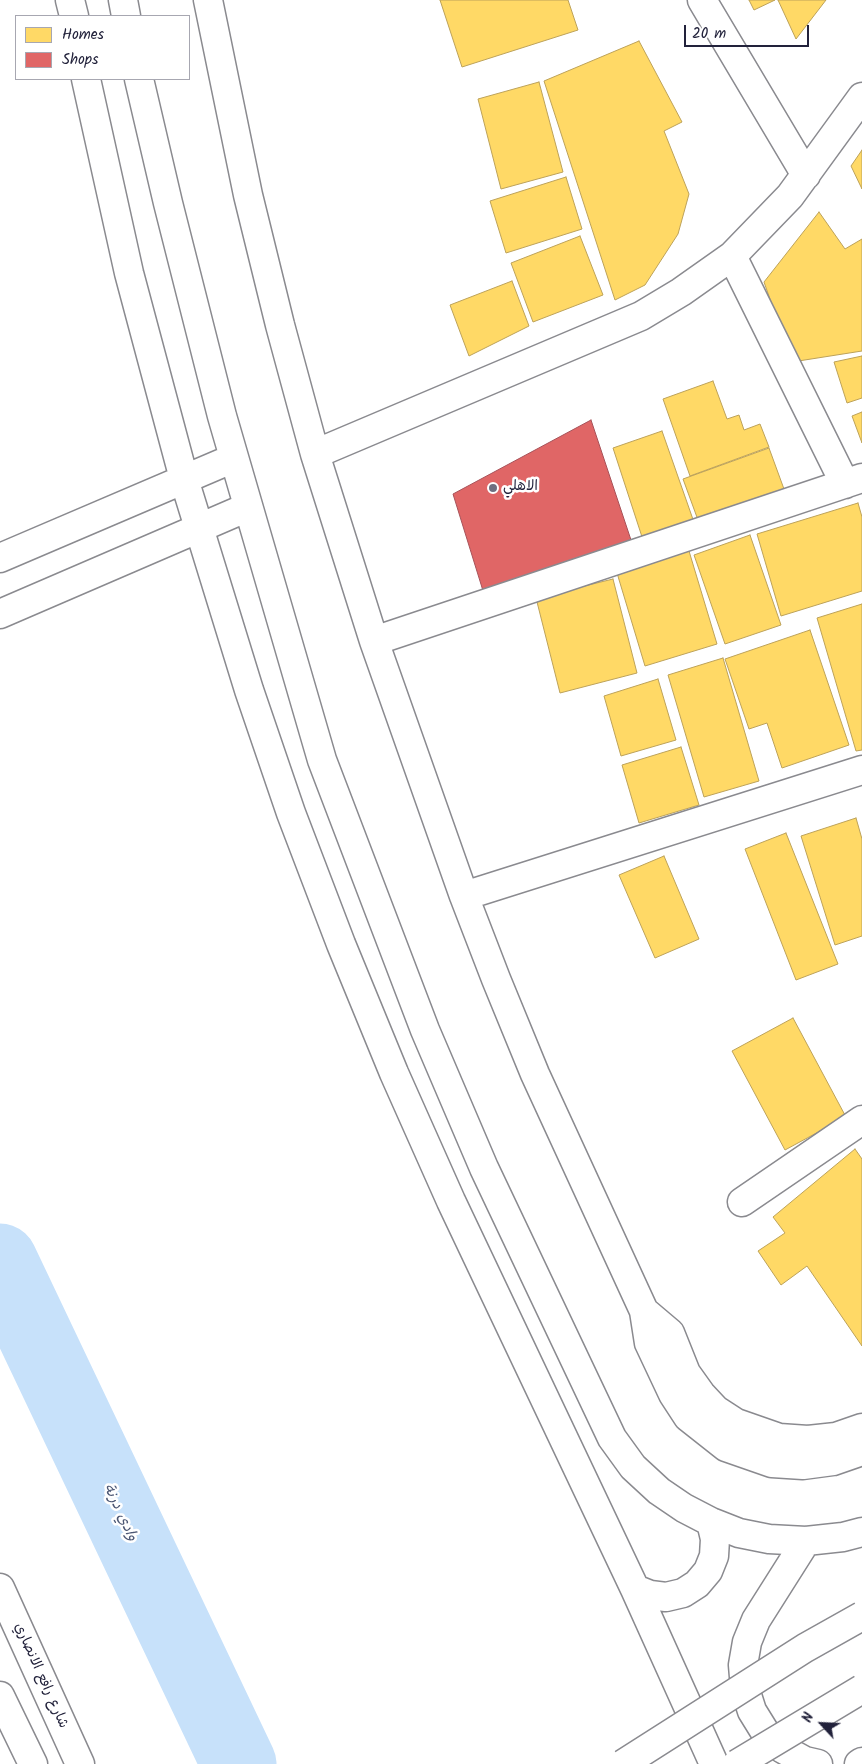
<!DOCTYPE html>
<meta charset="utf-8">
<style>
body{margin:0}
#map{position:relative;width:862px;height:1764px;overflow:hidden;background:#fff;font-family:Kalam,sans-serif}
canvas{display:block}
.legend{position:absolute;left:15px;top:15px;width:175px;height:65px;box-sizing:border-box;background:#fff;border:1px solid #a7a7b1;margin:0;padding:6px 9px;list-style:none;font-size:15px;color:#22223b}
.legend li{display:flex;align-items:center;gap:10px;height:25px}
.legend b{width:25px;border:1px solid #a7a7b1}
.north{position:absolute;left:797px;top:1699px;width:50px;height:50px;-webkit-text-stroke:4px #fff;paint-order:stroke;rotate:295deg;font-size:14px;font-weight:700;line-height:20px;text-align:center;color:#22223b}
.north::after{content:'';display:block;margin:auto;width:18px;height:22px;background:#22223b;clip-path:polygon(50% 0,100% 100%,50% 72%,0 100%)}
.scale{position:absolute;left:684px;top:25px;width:125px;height:22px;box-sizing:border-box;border:2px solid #22223b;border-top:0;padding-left:6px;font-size:15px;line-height:18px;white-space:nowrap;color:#22223b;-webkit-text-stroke:4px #fff;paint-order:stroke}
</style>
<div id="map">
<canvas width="862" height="1764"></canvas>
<ul class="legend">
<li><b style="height:14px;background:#ffd966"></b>Homes</li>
<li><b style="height:14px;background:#e06666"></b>Shops</li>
</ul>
<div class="north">N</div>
<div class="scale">20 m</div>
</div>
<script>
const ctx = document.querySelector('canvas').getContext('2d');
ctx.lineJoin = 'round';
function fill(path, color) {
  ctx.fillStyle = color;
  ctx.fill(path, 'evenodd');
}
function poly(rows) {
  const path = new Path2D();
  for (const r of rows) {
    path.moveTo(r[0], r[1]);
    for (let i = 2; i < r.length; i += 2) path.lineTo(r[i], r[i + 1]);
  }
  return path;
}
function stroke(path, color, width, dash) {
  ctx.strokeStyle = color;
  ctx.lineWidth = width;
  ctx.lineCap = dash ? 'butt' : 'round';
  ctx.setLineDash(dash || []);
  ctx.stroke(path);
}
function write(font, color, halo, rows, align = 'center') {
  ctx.font = font + ' Kalam,"Playpen Sans Arabic",sans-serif';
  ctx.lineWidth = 5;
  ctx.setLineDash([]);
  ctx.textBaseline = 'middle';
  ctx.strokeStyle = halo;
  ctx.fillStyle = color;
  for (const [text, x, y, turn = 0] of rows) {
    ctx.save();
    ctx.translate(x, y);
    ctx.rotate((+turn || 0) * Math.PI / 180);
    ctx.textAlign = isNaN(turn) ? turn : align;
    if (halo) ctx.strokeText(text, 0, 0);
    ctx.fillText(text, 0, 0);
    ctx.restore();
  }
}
const homes = poly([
 [440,0,568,0,578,30,462,67,440,0],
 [749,0,775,0,754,10,749,0],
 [778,0,826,0,796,39,778,0],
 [639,41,682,122,664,131,689,194,678,234,645,285,615,300,544,81,639,41],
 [539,82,563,172,501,189,478,99,539,82],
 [862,150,862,189,851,166,862,150],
 [566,177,582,229,506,253,490,201,566,177],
 [819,212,845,249,862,239,862,351,792,362,764,282,819,212],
 [580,236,603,295,533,322,511,263,580,236],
 [512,281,529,326,469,356,450,305,512,281],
 [862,356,862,398,847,403,834,362,862,356],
 [713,381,727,419,739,415,744,430,760,424,769,447,690,476,663,399,713,381],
 [862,412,862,443,852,416,862,412],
 [662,431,696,528,644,543,613,448,662,431],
 [769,448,788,500,702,531,683,479,769,448],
 [858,503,862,517,862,591,781,616,757,534,858,503],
 [750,535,781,625,725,644,694,555,750,535],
 [689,551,717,644,645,666,617,573,689,551],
 [613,579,637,673,560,693,536,598,613,579],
 [862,604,862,750,856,751,817,618,862,604],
 [810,630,849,745,782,768,767,723,749,729,725,659,810,630],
 [723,658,759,781,704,797,668,675,723,658],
 [658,679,676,740,621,756,604,696,658,679],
 [681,747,699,805,639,823,622,765,681,747],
 [856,818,862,839,862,936,835,945,801,836,856,818],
 [786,833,838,964,796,980,745,849,786,833],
 [664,856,699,939,655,958,619,875,664,856],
 [793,1018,846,1117,785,1150,732,1051,793,1018],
 [855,1149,862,1159,862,1346,807,1266,781,1285,758,1251,785,1233,773,1217,855,1149]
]);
fill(homes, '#ffd966');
stroke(homes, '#bda259', 1);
const shops = poly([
 [591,420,633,546,484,594,453,494,591,420]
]);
fill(shops, '#e06666');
stroke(shops, '#a75259', 1);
stroke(poly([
 [0,1261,239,1764]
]), '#c7e1fa', 75);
const street = poly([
 [208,0,248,195,280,325,315,454,374,641,464,896,496,979,535,1074,644,1311,649,1343,673,1394,688,1417,726,1447,772,1463,803,1465,833,1461,862,1451],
 [702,0,806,175],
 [732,256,845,484],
 [315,454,641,316,681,292,732,256,790,196,862,97],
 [374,641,862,478],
 [464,896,862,770],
 [742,1202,862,1120],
 [644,1311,670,1333,686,1373,701,1394,716,1410,736,1423,779,1438,808,1440,836,1437,862,1428]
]);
const secondary = poly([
 [70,0,74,16],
 [123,0,126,16],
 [86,79,129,273,184,479,249,690,291,813,341,944,394,1073,451,1201,635,1589,714,1764],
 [139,79,168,203,222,416,322,760,425,1030,484,1168,612,1438,633,1467,659,1491,684,1508,711,1522,739,1533,769,1539,806,1541,843,1537,862,1532],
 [0,558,234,458],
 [0,614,248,507],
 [806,1541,756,1620,747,1642,743,1665,745,1689,752,1711,765,1732,783,1749,805,1761,818,1764],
 [0,1588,80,1764],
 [635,1589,650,1595,666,1597,683,1593,697,1584,708,1571,714,1556,715,1539,711,1522],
 [0,1696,33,1764],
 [859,1764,862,1762]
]);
stroke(street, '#8a8a8f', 31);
stroke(secondary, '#8a8a8f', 31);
stroke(street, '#fff', 28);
stroke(secondary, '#fff', 28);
const secondaryBridge = poly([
 [623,1764,805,1648,862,1616],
 [737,1764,862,1689]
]);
stroke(secondaryBridge, '#8a8a8f', 31, []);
stroke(secondaryBridge, '#fff', 28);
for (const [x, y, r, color] of [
 [493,488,5,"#6f6f80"]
]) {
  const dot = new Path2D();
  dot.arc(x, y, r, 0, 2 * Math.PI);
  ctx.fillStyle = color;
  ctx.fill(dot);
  stroke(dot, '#fff', 2);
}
write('14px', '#22223b', '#fff', [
 ["الاهلي",503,488]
], 'left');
write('14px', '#22223b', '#fff', [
 ["شارع رافع الانصاري",40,1676,66]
]);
write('italic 15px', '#4c5774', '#fff', [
 ["وادي درنة",119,1513,65]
]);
</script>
